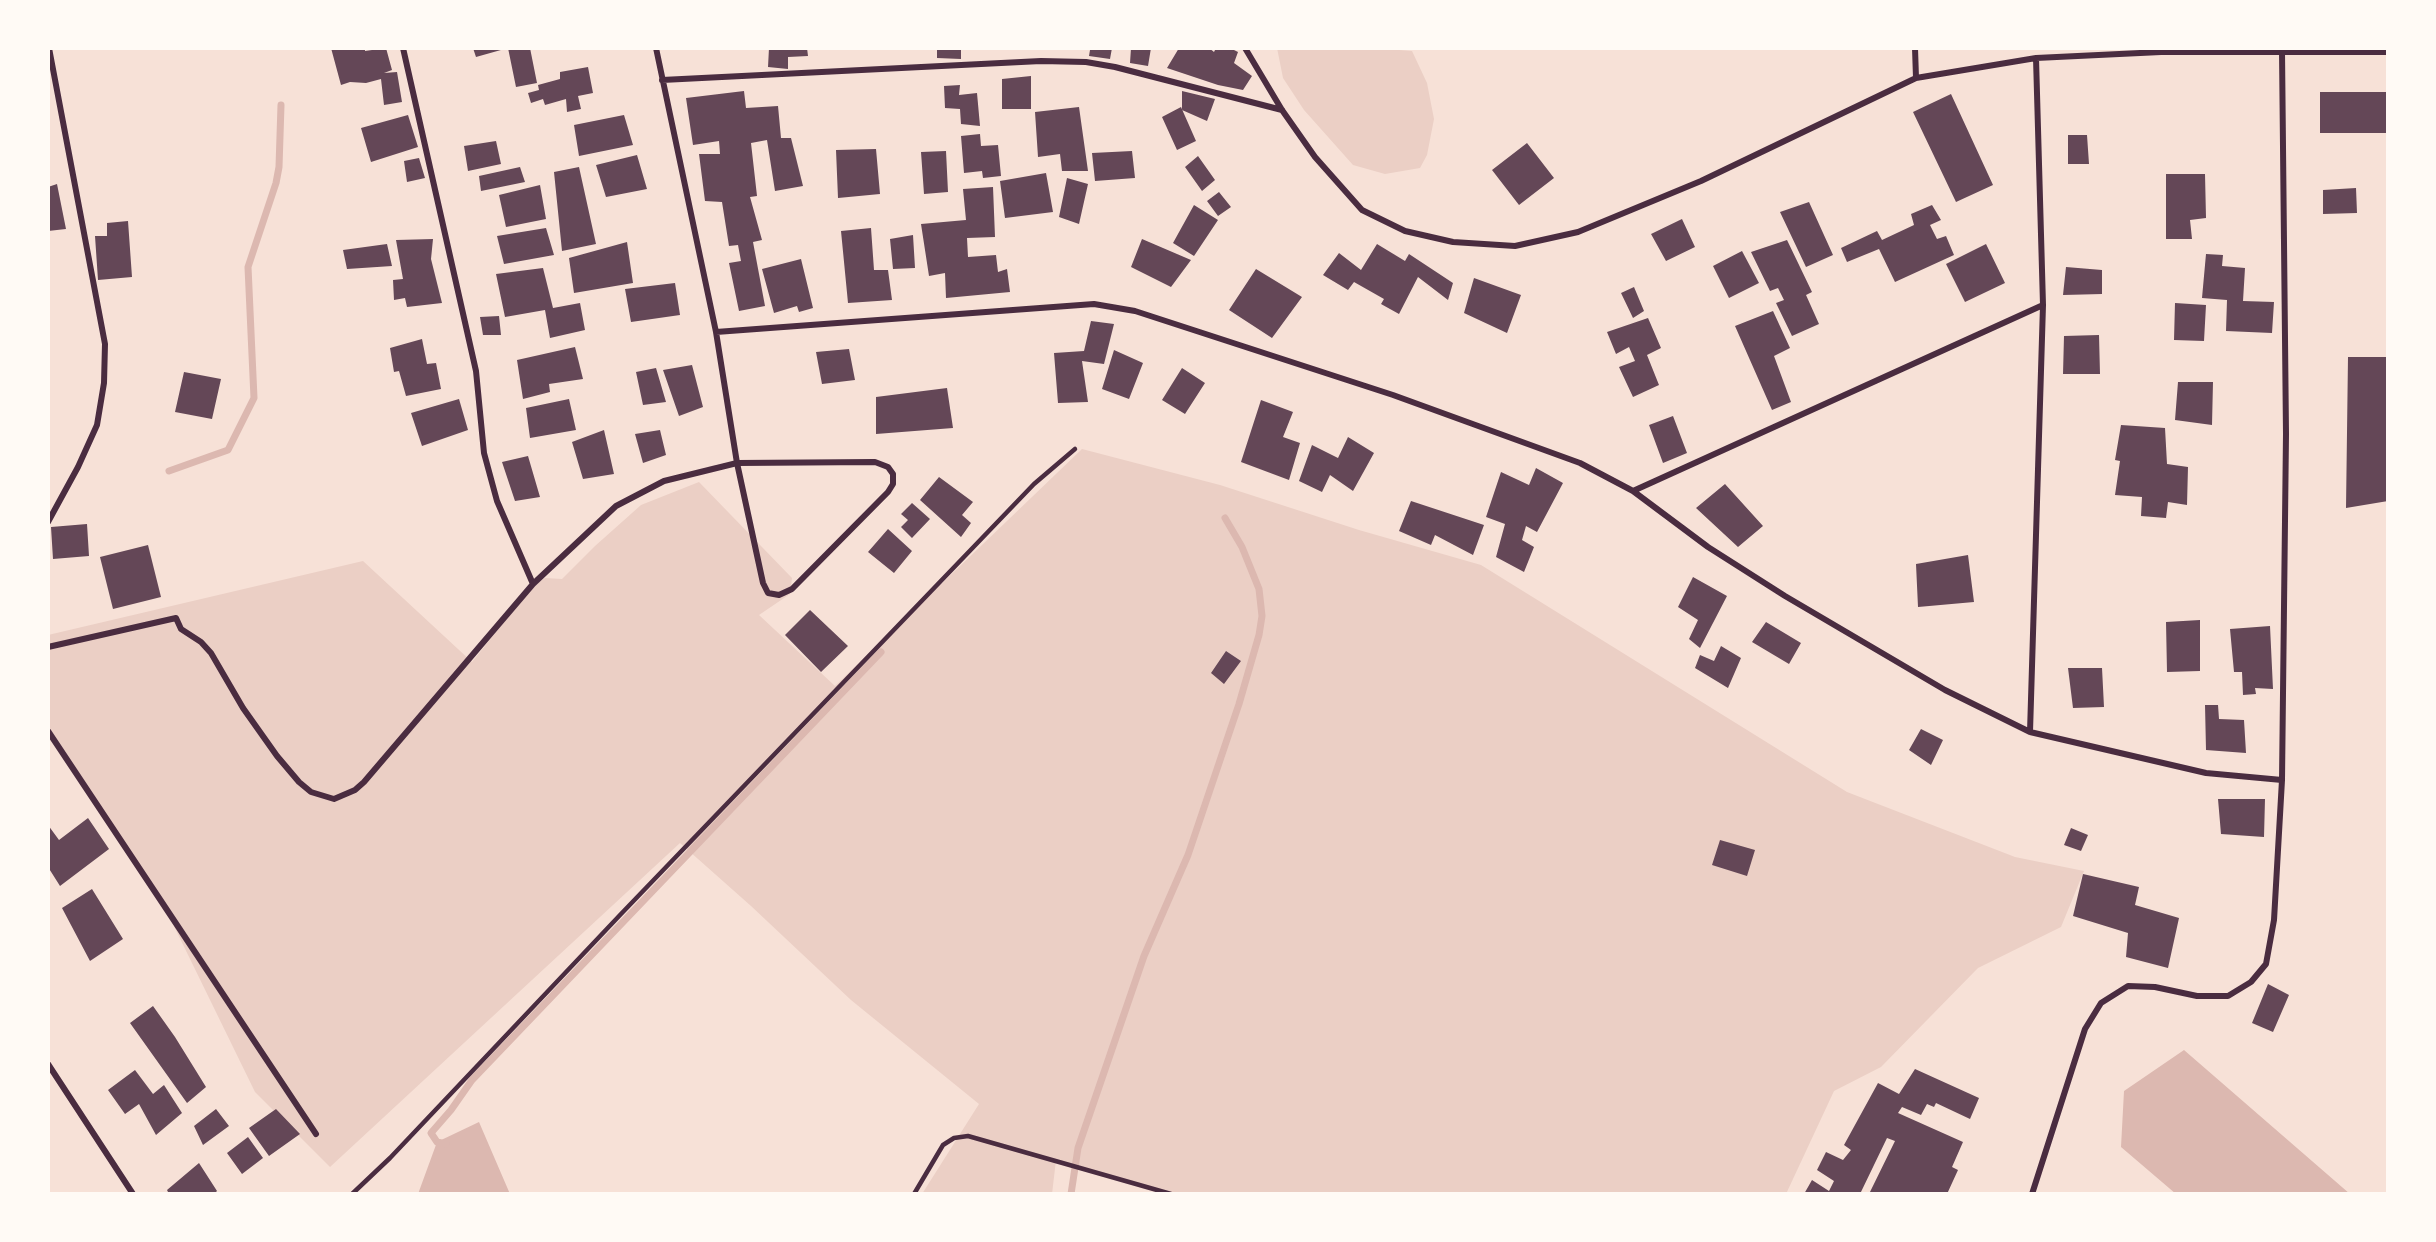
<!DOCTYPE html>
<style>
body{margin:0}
#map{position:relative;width:2436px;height:1242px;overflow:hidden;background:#f7e1d7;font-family:"Alegreya Sans",sans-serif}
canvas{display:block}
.frame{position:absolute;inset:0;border:50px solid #fffaf5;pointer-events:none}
</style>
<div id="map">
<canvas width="2436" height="1242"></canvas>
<div class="frame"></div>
</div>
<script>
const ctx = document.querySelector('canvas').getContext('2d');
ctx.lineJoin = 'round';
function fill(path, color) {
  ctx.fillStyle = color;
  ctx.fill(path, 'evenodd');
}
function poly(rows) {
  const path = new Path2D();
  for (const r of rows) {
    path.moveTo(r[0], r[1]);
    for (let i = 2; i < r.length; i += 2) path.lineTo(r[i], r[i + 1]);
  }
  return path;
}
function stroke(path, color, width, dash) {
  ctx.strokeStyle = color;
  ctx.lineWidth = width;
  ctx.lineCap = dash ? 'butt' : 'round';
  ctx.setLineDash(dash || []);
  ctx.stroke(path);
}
fill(poly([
 [1277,48,1374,48,1412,51,1427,83,1434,119,1427,155,1420,168,1385,174,1353,165,1304,110,1283,78],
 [1082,449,1220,485,1359,530,1481,565,1847,792,2015,857,2084,871,2061,927,1978,968,1881,1067,1834,1091,1786,1194,1173,1194,1056,1160,1052,1194,922,1194,979,1104,851,1000,751,906,680,843,330,1167,255,1092,170,918,48,732,48,635,363,561,472,662,533,586,545,578,562,579,595,546,641,505,699,482,792,578,790,594,759,615,835,686]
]), '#ebcfc5');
fill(poly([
 [2184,1050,2350,1194,2176,1194,2121,1147,2124,1091],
 [479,1122,510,1194,418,1194,437,1142]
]), '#dcb8b0');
stroke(poly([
 [169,471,228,450,254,398,248,267,276,183,279,167,281,105],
 [446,1144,437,1142,431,1133,451,1110,472,1080,881,652],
 [1071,1194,1078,1148,1144,956,1188,855,1239,704,1259,635,1262,616,1259,589,1242,547,1225,518]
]), '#dcb8b0', 7);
fill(poly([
 [331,48,365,48,365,51,386,48,392,70,384,73,397,72,402,102,384,105,381,79,366,83,350,82,341,85],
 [473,48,530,48,537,83,516,87,508,48,476,57],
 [769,48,807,48,808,56,788,57,788,69,768,67],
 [937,48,961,48,961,59,937,58],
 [1084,48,1112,48,1110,59,1089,56,1090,50],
 [1131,48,1151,48,1148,66,1130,63],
 [1179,48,1209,48,1214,52,1216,48,1230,48,1238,52,1234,63,1252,76,1243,90,1218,85,1167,68],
 [588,67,593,93,578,96,581,109,567,112,566,99,545,105,543,99,531,103,528,93,539,90,538,85,560,79,560,72],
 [1031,76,1031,109,1002,109,1002,79],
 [960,85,959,95,977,93,980,126,961,124,960,109,945,108,944,86],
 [744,91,746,108,778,106,781,138,791,138,803,186,775,191,767,140,751,143,757,196,750,197,762,240,753,242,765,306,739,311,729,263,741,261,738,245,729,246,722,202,705,201,699,154,720,154,719,141,693,145,686,98],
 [1182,91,1215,99,1207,121,1182,110],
 [2320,92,2388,92,2388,133,2320,133],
 [1951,94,1993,185,1956,202,1913,112],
 [1079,107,1088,171,1062,171,1060,154,1038,157,1035,112],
 [1181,107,1196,141,1177,150,1162,117],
 [408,115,418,147,371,162,361,128],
 [624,115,633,145,579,156,574,125],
 [980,134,981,146,998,145,1001,176,983,178,982,171,964,173,961,136],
 [2068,135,2087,135,2089,164,2068,164],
 [496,141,501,164,468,171,464,146],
 [1527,143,1554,178,1519,205,1492,170],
 [876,149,880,194,838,198,836,150],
 [946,151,948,192,924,194,921,152],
 [1132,151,1135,178,1095,181,1092,153],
 [637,155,647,189,606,197,596,165],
 [1198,156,1215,180,1202,191,1185,167],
 [419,158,425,178,407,182,404,161],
 [520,167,525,182,481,191,479,176],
 [579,167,596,244,562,251,554,172],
 [1046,173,1053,212,1005,218,1000,181],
 [2166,174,2205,174,2206,218,2190,220,2192,239,2166,239],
 [1067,178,1088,184,1079,224,1059,217],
 [57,184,66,229,48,231,48,187],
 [540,185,546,219,506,227,499,195],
 [993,187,995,237,967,238,968,257,996,255,998,272,1007,269,1010,292,946,298,945,273,929,276,921,224,966,220,963,189],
 [2356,188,2357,213,2323,214,2323,190],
 [1219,192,1231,207,1218,216,1207,201],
 [1809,202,1833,255,1806,267,1780,212],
 [1194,205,1218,220,1194,256,1173,243],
 [1932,205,1941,220,1930,225,1937,239,1946,236,1954,255,1895,282,1879,249,1847,262,1841,248,1877,231,1882,240,1914,225,1911,214],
 [1682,219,1695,247,1666,261,1651,234],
 [128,221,132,277,98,280,95,236,107,236,107,223],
 [546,228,554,255,504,264,497,236],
 [871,228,874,270,888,270,892,300,848,303,841,231],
 [913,235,915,268,893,269,890,239],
 [433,239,431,259,442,303,407,307,405,298,394,300,393,280,403,279,396,240],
 [1142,239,1191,260,1171,287,1131,267],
 [1787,240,1812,292,1806,295,1819,324,1792,336,1776,303,1784,300,1778,288,1770,291,1751,252],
 [627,242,633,283,574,293,569,258],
 [387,244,392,266,347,269,343,250],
 [1377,244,1405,261,1409,254,1453,283,1448,300,1418,277,1399,314,1381,304,1384,299,1354,282,1348,290,1323,275,1339,253,1361,270],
 [1986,244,2005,283,1965,302,1946,264],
 [1742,251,1759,283,1729,298,1713,266],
 [2206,254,2223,255,2222,266,2245,268,2243,301,2274,302,2272,333,2226,331,2227,300,2202,298],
 [801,259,813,308,799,312,797,306,774,313,762,269],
 [2066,267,2102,270,2102,294,2063,295],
 [543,268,553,308,580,303,585,330,550,338,545,310,505,317,496,274],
 [1256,269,1302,297,1272,338,1229,310],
 [1474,278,1521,295,1507,333,1464,313],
 [675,283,680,315,631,322,625,289],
 [1634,287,1644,311,1633,318,1621,293],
 [2175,303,2206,305,2204,341,2174,340],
 [1773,311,1790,348,1774,356,1791,402,1772,410,1735,326],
 [499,316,501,335,483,335,480,317],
 [1648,318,1661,348,1647,355,1659,385,1633,397,1619,367,1635,361,1629,347,1616,354,1607,332],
 [1091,321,1114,324,1104,364,1082,361,1088,402,1058,403,1054,353,1084,351],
 [2099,335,2100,374,2063,374,2064,336],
 [422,339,427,364,436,363,441,389,406,396,399,371,394,372,390,348],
 [575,347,583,379,549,384,550,392,523,399,517,360],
 [849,349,855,380,822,384,816,352],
 [1114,350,1143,363,1129,399,1102,389],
 [2348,357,2388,357,2388,501,2346,508],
 [692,365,703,407,679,416,663,370],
 [656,368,666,402,643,405,636,372],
 [1182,368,1205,383,1185,414,1162,400],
 [184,372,221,379,212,419,175,412],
 [2178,382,2213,382,2212,425,2175,420],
 [947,388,953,428,876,434,876,397],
 [459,399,468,430,422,446,411,413],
 [569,399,576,430,530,438,526,408],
 [1261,400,1293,412,1283,437,1300,443,1289,480,1241,462],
 [1673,416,1687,453,1663,463,1649,425],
 [2121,425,2165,428,2167,464,2188,467,2187,505,2168,502,2166,518,2141,516,2142,497,2115,495,2120,461,2115,460],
 [604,430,614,474,583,479,572,442],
 [660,430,666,455,643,463,635,434],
 [1348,437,1374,453,1353,491,1330,475,1322,492,1299,481,1312,445,1338,458],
 [528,456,540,497,515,501,502,462],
 [1536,468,1563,483,1537,532,1526,526,1522,540,1534,547,1524,572,1496,557,1505,524,1486,517,1501,472,1529,485],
 [939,477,973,502,962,515,971,523,961,537,920,500],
 [1725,484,1763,526,1738,547,1696,508],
 [1411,501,1484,525,1473,555,1435,535,1431,545,1399,531],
 [912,503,930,519,912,538,901,527,908,520,901,514],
 [87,524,89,556,53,559,51,527],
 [888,529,912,551,894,573,868,552],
 [148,545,161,597,113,609,100,557],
 [1968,555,1974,602,1918,607,1916,564],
 [1693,577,1727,596,1700,648,1689,639,1698,620,1678,607],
 [810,610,848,646,821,672,785,635],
 [2200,620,2200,671,2167,672,2166,622],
 [1766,622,1801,643,1789,664,1752,642],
 [2270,626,2273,689,2255,688,2256,694,2243,695,2242,672,2234,672,2230,629],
 [1721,646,1741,658,1728,688,1695,668,1700,655,1714,661],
 [1226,651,1241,661,1224,684,1211,673],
 [2068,668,2102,668,2104,707,2073,708],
 [2205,705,2218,705,2219,719,2244,720,2246,753,2206,750],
 [1921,729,1943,740,1931,765,1909,750],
 [2218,799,2265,799,2264,837,2221,834],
 [88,818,109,849,60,886,48,867,48,825,59,840],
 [2071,828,2088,835,2081,851,2064,845],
 [1720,840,1755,850,1747,876,1712,865],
 [2083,874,2139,887,2135,905,2179,918,2168,968,2126,957,2128,933,2073,916],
 [92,889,123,939,90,961,62,908],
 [2268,984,2289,995,2273,1032,2252,1023],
 [153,1006,175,1037,206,1087,187,1103,130,1023],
 [1915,1069,1979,1098,1970,1119,1936,1103,1934,1107,1927,1104,1921,1115,1902,1107,1898,1113,1963,1142,1952,1167,1958,1170,1947,1194,1869,1194,1895,1141,1887,1138,1860,1194,1804,1194,1812,1180,1829,1191,1834,1181,1817,1170,1826,1152,1843,1160,1851,1150,1844,1145,1878,1083,1899,1094],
 [135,1070,153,1094,164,1085,182,1113,156,1135,139,1104,125,1114,108,1090],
 [216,1109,229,1126,203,1145,194,1126],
 [276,1109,300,1134,269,1156,249,1128],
 [248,1137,263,1158,242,1174,227,1153],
 [199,1163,217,1191,214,1194,169,1194,167,1190]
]), '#644757');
stroke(poly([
 [352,1194,390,1158,621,914,1034,484,1075,449],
 [914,1194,943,1145,954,1138,968,1136,1171,1194]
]), '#4a2c40', 4.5);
stroke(poly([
 [403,48,476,371,484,453,497,501,533,584],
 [1245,48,1282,110,1315,157,1362,210,1405,231,1453,242,1515,246,1578,232,1701,181,1916,78,2036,58,2161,52,2388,52],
 [1915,48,1916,78],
 [662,80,1041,61,1086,62,1115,67,1282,110],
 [716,332,1094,304,1135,311,1393,395,1580,463,1633,491,1708,547,1785,596,1945,690,2030,732,2206,773,2282,780],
 [1633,491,2043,305],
 [48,522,78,467,97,425,104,383,105,344,49,48],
 [48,647,176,618,181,629,201,642,211,653,243,708,277,756,299,782,311,792,334,799,355,790,364,782,533,584,616,506,664,481,737,463,875,462,888,467,893,474,893,484,888,492,792,589,779,595,768,593,763,583,737,463,716,332,656,48],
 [48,731,316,1134],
 [2030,732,2043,305,2036,58],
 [48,1064,133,1194],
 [2032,1194,2085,1029,2101,1003,2128,986,2155,987,2197,996,2228,996,2251,982,2266,964,2274,920,2282,780,2286,434,2282,51]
]), '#4a2c40', 6);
</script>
